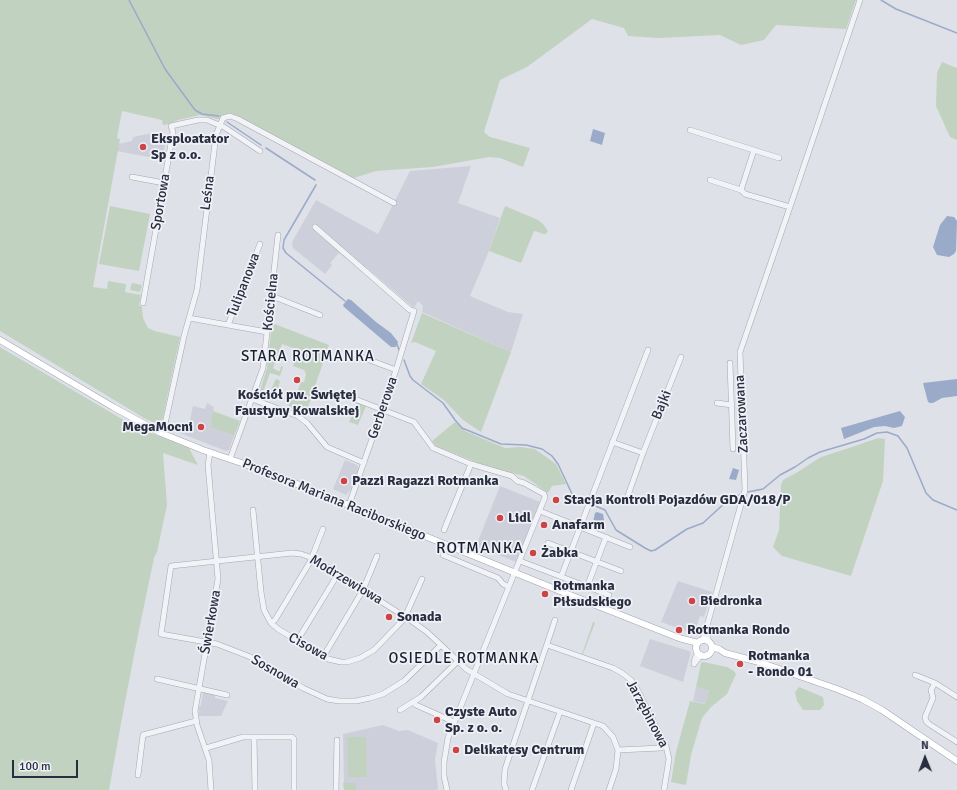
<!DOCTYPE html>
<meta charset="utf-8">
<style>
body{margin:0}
#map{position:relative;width:957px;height:790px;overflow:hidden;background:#dfe1e8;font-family:Signika,sans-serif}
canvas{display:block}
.north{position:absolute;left:905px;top:738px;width:40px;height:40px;-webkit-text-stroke:3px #eff1f6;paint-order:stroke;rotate:359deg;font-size:11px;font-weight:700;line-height:16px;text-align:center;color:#282d40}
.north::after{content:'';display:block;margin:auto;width:14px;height:18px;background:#282d40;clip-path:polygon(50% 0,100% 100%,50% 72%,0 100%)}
.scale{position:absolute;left:12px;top:760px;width:66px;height:18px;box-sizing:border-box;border:2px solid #282d40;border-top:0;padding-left:5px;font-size:12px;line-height:14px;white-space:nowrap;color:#282d40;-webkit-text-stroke:3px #eff1f6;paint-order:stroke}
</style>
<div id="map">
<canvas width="957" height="790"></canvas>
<div class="north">N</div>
<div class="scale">100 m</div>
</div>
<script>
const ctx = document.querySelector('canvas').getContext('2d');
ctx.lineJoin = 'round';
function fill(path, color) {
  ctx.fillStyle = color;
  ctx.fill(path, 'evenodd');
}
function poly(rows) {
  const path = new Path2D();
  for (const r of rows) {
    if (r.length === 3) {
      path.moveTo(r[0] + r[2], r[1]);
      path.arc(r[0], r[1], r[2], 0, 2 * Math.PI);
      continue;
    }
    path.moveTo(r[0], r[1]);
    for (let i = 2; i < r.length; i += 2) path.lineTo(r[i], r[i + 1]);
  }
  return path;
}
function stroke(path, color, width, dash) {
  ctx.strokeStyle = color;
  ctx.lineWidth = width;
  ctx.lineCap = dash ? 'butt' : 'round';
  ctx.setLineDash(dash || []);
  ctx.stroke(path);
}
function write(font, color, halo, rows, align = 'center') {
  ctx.font = font + ' Signika,sans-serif';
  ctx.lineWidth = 3.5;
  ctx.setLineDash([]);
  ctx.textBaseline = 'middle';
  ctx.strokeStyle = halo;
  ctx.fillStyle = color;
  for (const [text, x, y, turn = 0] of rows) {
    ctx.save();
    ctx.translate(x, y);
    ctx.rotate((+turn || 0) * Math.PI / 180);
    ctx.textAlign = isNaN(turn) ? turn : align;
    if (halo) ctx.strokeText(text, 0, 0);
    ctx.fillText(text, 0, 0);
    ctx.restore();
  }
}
fill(poly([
 [152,133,154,139,166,136,164,151,166,154,165,160,117,151,119,144,132,141,133,137],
 [471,166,458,203,500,218,489,251,470,296,508,312,523,314,511,352,422,312,423,306,418,301,414,308,366,267,362,272,339,253,330,263,332,265,325,274,293,248,292,242,316,200,378,234,410,171],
 [207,403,214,407,210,427,234,436,229,450,226,451,180,433,182,423,189,425,193,406,205,409],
 [345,460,357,465,359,469,352,488,346,495,333,489],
 [500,486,540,502,516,562,476,546],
 [678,581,712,592,704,617,700,616,694,634,661,622],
 [650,639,689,651,691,652,683,682,640,666],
 [696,687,709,691,706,704,693,701],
 [203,692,215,695,215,698,228,701,221,716,200,716,199,715,199,707,201,705],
 [383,725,399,731,408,730,438,743,435,760,438,788,437,790,344,790,343,734]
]), '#cdd0da');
fill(poly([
 [0,0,856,0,846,29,776,25,764,40,741,45,720,35,659,38,628,36,624,28,592,19,527,67,500,80,484,132,490,137,530,148,523,167,500,158,489,157,433,167,376,171,354,178,236,115,217,119,200,115,178,120,170,124,163,125,162,120,122,111,117,138,120,139,93,287,107,289,108,281,126,284,125,292,141,295,139,305,142,307,143,318,148,328,155,331,180,337,161,426,144,418,0,331],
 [942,62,957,68,957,140,950,137,936,106,937,73],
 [110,206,150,214,139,271,99,264],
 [505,206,538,220,543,224,548,231,546,234,544,234,534,231,521,263,489,251],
 [132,283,142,285,140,292,130,290],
 [422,313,511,352,481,432,463,420,444,400,421,384,436,351,415,342,411,343],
 [272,323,329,345,306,413,302,414,297,410,288,407,292,396,294,394,296,395,301,382,304,382,305,379,306,374,304,370,293,366,299,350,282,344,273,368,278,371,280,371,281,366,283,367,280,376,270,373,262,395,259,394,267,368],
 [0,347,132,425,189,448,198,465,163,453,167,505,157,552,154,558,139,630,124,707,109,790,0,790],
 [277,379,280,381,277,392,271,390,275,380],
 [357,402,366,406,358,425,349,422],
 [213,411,240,421,234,436,210,427],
 [455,422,465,431,505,448,520,447,535,449,556,464,566,484,552,486,548,493,524,476,488,467,436,446,432,441],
 [878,438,885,439,883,481,851,576,782,556,773,547,779,530,781,485,783,480,796,473,821,457,852,447],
 [593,622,595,623,583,654,582,654],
 [703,662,727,667,734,671,736,674,727,694,711,707,702,718,691,755,686,785,671,782,676,752,690,701,705,704,706,702,709,691,696,687,701,663],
 [799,687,823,697,824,705,820,710,803,710,797,701,795,692],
 [347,737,366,737,367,777,348,777],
 [343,783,356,783,356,790,344,790]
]), '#c2d2c0');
fill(poly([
 [593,129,605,133,602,145,590,141],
 [947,216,954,217,957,221,956,251,954,254,949,257,937,255,933,247,940,225],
 [348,299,351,300,376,322,391,333,398,342,396,347,391,347,344,307,343,305],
 [957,379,957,396,942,398,933,403,930,403,928,402,923,383],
 [900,411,905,417,902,426,894,428,885,426,874,427,844,439,841,428],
 [733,468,739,470,736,480,729,479],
 [597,512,603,514,604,520,601,525,593,522,595,513]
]), '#9aaac9');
stroke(poly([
 [129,0,165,69,195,110,202,114,219,116],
 [881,0,896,9,957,33],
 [227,122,261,145],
 [266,148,315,180],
 [316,185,284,240,283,248,286,253,345,301],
 [397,344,399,350],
 [404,360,410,376,413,380,443,403,455,420,462,428,501,444,526,445,542,449,552,456,558,464,573,496,585,502],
 [748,492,763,489,780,475,795,467,808,458,820,452,864,439,877,433,887,432,898,436,907,448,926,493,933,500,957,510],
 [593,505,605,510,616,530,645,548,651,551,655,550,687,529,703,523,726,502,741,494]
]), '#9aaac9', 1.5);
const minor = poly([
 [690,130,779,158],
 [132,177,164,183],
 [710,180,741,190,745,194,790,207],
 [741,190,754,150],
 [315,227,410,310,414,311,396,370,349,505],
 [271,297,277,298,320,315],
 [143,303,173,132,171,126,198,120,207,120,224,127,260,151],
 [189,318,267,332],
 [228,325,260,244],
 [351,353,396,370],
 [730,363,733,449],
 [341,395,347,396,414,422,433,448,471,464,512,476,517,481,524,483,544,494,545,497,541,507,448,738,444,762,444,776,447,790],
 [252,399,298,416,307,423,327,447,364,463],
 [717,403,732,405],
 [161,433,165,424,184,336,197,290,216,135,223,118,230,116,238,119,394,203],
 [612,442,643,453],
 [210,452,208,465,218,579,195,711,197,725,209,760,211,790],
 [230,459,263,368,278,235],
 [626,501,643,453,681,357],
 [253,510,261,592,264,610,271,623,278,629,328,659,341,662,347,662,360,658,374,650,404,619,422,579],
 [540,511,630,547],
 [444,530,471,464],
 [548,543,621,571],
 [443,555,498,578,503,584,509,587],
 [520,561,609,595],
 [561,577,648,350],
 [587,587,606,537],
 [271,623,275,620,310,562,323,529],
 [703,640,745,490,740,352,790,207,860,0],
 [297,641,338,574],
 [708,641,708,628],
 [441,645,404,681,383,694,370,698,356,701,339,701,327,699,303,688,259,661,248,656,217,644,161,634,171,566,292,553,301,554,315,559,413,622,427,632,441,645,458,661,466,669,508,694,603,726,613,737,618,750,616,769,609,790],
 [547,645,613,668,622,673,631,680,637,689,666,746,669,759,664,790],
 [323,657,363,590,377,556],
 [694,664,695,658,698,653],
 [694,664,701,655],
 [915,675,935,683,957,697],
 [157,679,227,695],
 [935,683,931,690,933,698,925,717,926,721,929,724,957,742],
 [413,702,416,705,454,722],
 [400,710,421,697,458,661],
 [254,737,255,790],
 [206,748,243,737,292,737,294,739,294,790],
 [618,750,661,748,666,746],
 [138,775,143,735,196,721],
 [336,790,337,740],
 [506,790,504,783,505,769,555,620],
 [532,790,560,712],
 [571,790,594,723]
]);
const major = poly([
 [0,340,113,407,161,433,203,450,265,471,560,591,679,638,698,643],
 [704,648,8],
 [712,647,719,649,725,653,759,662,837,689,862,699,882,710,957,761]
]);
stroke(minor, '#a4a7b2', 6);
stroke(major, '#9ea4b4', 7);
stroke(minor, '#f2f3f7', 5);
stroke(major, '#fff', 6);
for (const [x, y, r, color] of [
 [143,147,4,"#ce4346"],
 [297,380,4,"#ce4346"],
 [201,427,4,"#ce4346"],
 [344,481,4,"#ce4346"],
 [556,500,4,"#ce4346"],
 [500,518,4,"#ce4346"],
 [544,525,4,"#ce4346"],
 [533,553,4,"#ce4346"],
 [545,594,4,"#ce4346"],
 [692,601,4,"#ce4346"],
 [389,617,4,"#ce4346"],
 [679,630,4,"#ce4346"],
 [740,664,4,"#ce4346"],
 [437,720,4,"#ce4346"],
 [456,750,4,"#ce4346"]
]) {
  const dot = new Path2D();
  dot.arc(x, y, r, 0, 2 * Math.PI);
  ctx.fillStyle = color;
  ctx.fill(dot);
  stroke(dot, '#eff1f6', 1.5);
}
write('bold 14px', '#282d40', '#eff1f6', [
 ["Eksploatator",151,139],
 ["Sp z o.o.",151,155],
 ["Kościół pw. Świętej",297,395,"center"],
 ["Faustyny Kowalskiej",297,411,"center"],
 ["MegaMocni",193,427,"right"],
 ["Pazzi Ragazzi Rotmanka",352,481],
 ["Stacja Kontroli Pojazdów GDA/018/P",564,500],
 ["Lidl",508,518],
 ["Anafarm",552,525],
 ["Żabka",541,553],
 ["Rotmanka",553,586],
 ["Piłsudskiego",553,602],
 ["Biedronka",700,601],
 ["Sonada",397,617],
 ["Rotmanka Rondo",687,630],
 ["Rotmanka",748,656],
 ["- Rondo 01",748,672],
 ["Czyste Auto",445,712],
 ["Sp. z o. o.",445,728],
 ["Delikatesy Centrum",464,750]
], 'left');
write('14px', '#282d40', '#eff1f6', [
 ["Leśna",208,193,-83],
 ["Sportowa",161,202,-80],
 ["Tulipanowa",244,285,-69],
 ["Kościelna",271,302,-84],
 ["Bajki",662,405,-68],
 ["Gerberowa",383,408,-71],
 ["Zaczarowana",742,414,-93],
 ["Profesora Mariana Raciborskiego",334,500,22],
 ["Modrzewiowa",346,580,31],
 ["Świerkowa",211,622,-80],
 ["Cisowa",308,647,29],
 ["Sosnowa",275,672,30],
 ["Jarzębinowa",647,714,62]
]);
ctx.letterSpacing = '1px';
write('15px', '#1a1f30', '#eff1f6', [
 ["STARA ROTMANKA",308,357],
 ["OSIEDLE ROTMANKA",464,659]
]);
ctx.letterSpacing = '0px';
ctx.letterSpacing = '1px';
write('16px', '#1a1f30', '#eff1f6', [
 ["ROTMANKA",480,549]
]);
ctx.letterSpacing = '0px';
</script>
